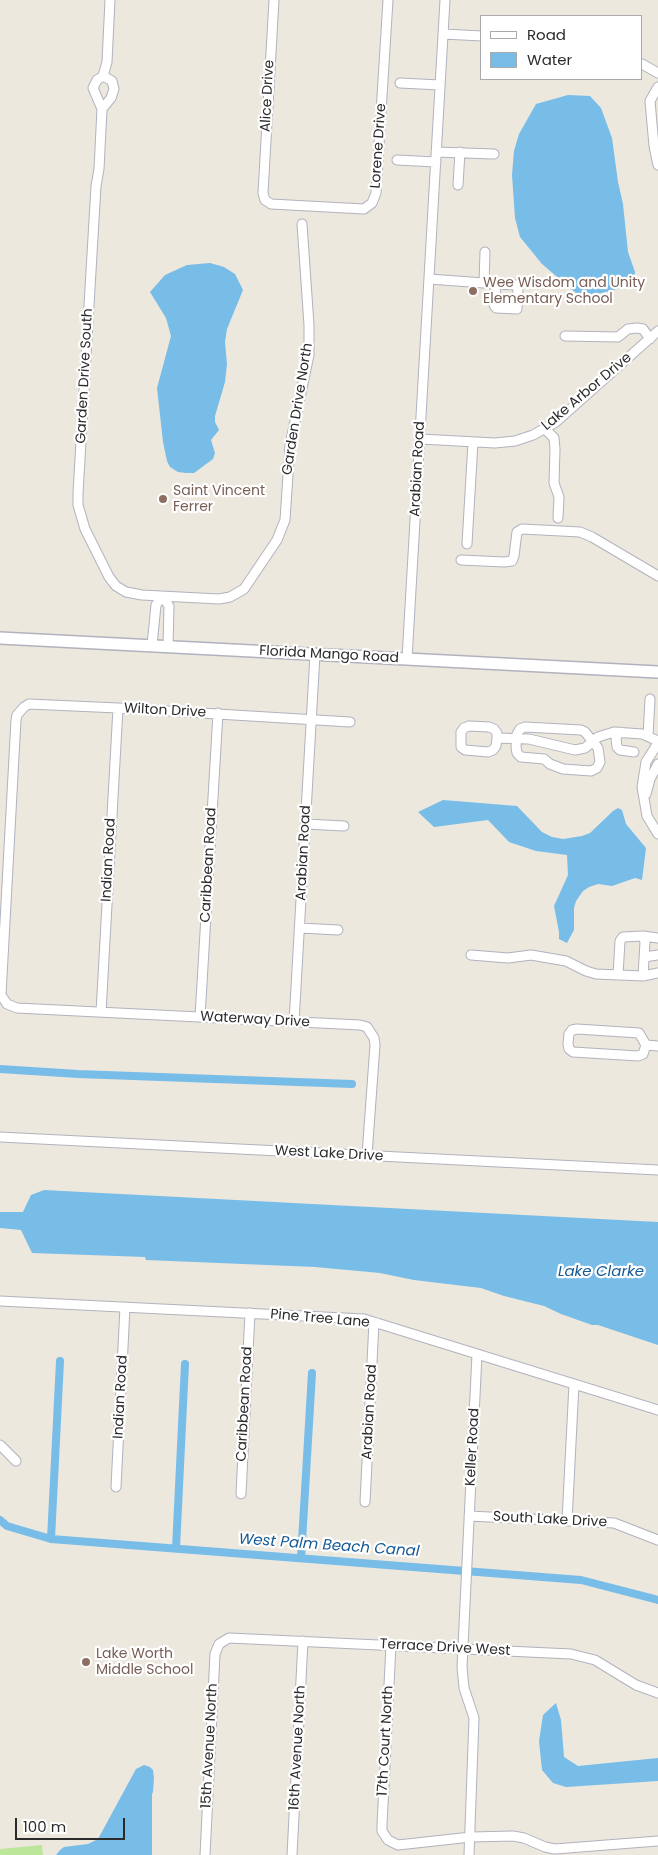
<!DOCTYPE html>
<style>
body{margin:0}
#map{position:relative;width:658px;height:1855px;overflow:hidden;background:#ece8de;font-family:Poppins,sans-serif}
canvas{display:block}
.legend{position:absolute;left:480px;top:15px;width:162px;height:65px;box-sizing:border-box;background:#fff;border:1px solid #aaa;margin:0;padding:6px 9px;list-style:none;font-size:15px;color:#2b2b2b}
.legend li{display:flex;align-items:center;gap:10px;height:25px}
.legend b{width:25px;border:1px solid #aaa}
.scale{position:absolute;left:15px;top:1818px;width:110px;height:22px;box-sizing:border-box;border:2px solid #2b2b2b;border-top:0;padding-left:6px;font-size:15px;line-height:18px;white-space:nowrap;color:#2b2b2b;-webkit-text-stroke:4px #fff;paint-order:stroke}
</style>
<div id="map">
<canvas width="658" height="1855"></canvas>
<ul class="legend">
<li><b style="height:6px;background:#fff"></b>Road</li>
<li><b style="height:14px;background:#78bce8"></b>Water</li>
</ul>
<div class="scale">100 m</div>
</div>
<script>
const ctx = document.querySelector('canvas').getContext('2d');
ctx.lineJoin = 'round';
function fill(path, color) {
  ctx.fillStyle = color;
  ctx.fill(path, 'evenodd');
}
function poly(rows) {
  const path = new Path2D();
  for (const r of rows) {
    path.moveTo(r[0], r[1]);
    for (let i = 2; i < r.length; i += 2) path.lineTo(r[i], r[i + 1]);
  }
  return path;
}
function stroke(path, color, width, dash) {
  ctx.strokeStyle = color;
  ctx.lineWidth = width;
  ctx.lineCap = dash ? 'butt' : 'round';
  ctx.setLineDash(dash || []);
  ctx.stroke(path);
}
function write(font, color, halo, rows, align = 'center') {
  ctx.font = font + ' Poppins,sans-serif';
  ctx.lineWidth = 4.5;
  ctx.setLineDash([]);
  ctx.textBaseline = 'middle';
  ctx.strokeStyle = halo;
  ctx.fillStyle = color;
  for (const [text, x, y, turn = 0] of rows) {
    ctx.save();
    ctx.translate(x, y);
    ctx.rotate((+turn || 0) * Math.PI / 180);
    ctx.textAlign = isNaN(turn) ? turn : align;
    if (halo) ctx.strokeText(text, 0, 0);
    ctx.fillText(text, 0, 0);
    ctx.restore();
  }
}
fill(poly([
 [42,1845,43,1855,0,1855,0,1849]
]), '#bce69a');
fill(poly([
 [568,95,590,96,601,108,612,138,618,182,623,204,628,252,635,272,634,280,621,288,594,295,576,293,542,264,520,237,515,218,512,175,514,151,519,134,536,104],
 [210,263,224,267,235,274,243,290,227,329,225,342,227,364,225,382,215,416,215,422,219,430,211,440,215,453,213,459,194,473,186,473,178,472,170,467,167,461,163,442,157,388,171,336,166,318,150,292,165,275,187,265],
 [443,800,517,806,542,832,552,837,563,839,582,836,590,833,613,811,618,808,622,810,626,824,646,848,642,880,635,878,612,886,598,884,589,887,583,891,576,901,574,908,574,930,567,943,559,939,559,932,554,906,568,875,567,855,536,851,509,842,488,820,434,827,418,812],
 [44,1190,658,1222,658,1345,598,1325,592,1325,561,1314,544,1306,504,1296,481,1288,414,1280,380,1273,315,1267,146,1260,145,1257,32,1253,21,1230,0,1228,0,1212,23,1212,31,1195],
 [556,1703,561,1720,564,1757,578,1766,658,1758,658,1781,566,1787,553,1783,542,1770,539,1741,543,1715],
 [144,1765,150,1767,153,1770,154,1778,153,1792,152,1794,152,1855,56,1855,60,1850,64,1847,88,1844,98,1839,136,1769]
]), '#78bce8');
stroke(poly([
 [0,1069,78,1074,352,1084],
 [0,1520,7,1526,51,1539,581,1580,658,1600],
 [51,1539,60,1361],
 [176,1548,185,1364],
 [301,1558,312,1373]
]), '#78bce8', 8);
const street = poly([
 [274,0,263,193,265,200,271,204,364,209,372,203,376,193,388,0],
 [443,34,482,36],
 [642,64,658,73],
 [103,76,112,81,114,89,111,98,102,109,93,88,97,80,103,76,107,62,110,0],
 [400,83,440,85],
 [658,87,650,101,654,146,658,165],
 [102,109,99,169,96,186,78,493,78,505,85,529,109,577,116,586,126,592,142,595,219,599,230,597,244,589,277,540,285,520,290,445,309,355,309,325,302,224],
 [436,152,494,154],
 [397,160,436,162],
 [458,185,460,152],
 [429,279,484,283,496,284,516,285,518,288,517,309,496,308,494,305,496,284],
 [484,283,485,252],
 [565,336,618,337,628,329,637,328,643,329,650,339],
 [545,429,554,438,555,449,554,483,559,497,558,518],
 [420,439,495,443,515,441,533,435,556,422,658,331],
 [467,544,473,442],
 [461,560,504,562,512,561,514,556,517,532,522,529,580,532,592,537,658,576],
 [162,596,169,606,168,646],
 [152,645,156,605,162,596],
 [407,659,445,0],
 [350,722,118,708,29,704,24,707,17,715,16,720,1,995,7,1004,17,1008,360,1025,367,1027,374,1038,375,1045,367,1155],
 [469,726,489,727,494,729,497,733,497,738,496,746,493,750,488,752,465,750,461,747,461,732,464,728,469,726],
 [525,727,581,730,585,732,598,748,600,762,597,768,591,771,563,769,550,764,544,759,521,757,517,753,516,747,517,734,520,729,525,727],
 [619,732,616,738,617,747,620,750,634,752],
 [648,736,650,699],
 [497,738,529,739,575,750,585,748,598,737,614,732,642,734,658,741],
 [658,743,646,762,642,787,647,816,658,834],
 [646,794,650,779,658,764],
 [306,824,344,826],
 [300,928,338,930],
 [643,936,645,942,643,976],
 [471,955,508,958,531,955,566,961,586,971,596,974,643,976,658,973],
 [644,957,658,955],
 [618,975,620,941,623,937,643,936,658,938],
 [101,1012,118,708],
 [200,1017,218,713],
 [294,1022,315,654],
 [577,1029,639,1033,646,1045,643,1054,638,1056,573,1052,569,1049,568,1044,569,1034,572,1030,577,1029],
 [646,1045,658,1046],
 [0,1137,658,1170],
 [0,1301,364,1319,658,1410],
 [0,1445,16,1461],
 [116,1487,125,1307],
 [241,1494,250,1313],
 [365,1502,374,1322],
 [469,1516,614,1523,658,1540],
 [567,1521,574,1384],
 [391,1645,382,1825,382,1831,388,1840,398,1845,471,1837,513,1836,524,1838,545,1847,555,1849,658,1841],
 [205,1855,215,1654,219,1644,229,1638,571,1654,595,1660,636,1685,658,1693],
 [292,1855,303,1641],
 [469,1855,474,1718,464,1688,462,1667,477,1354]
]);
const secondary = poly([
 [0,638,658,672]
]);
stroke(street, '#b1b2be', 11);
stroke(secondary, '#b1b2be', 14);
stroke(street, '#fff', 9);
stroke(secondary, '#fff', 11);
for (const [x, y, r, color] of [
 [473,291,5,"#8d6e63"],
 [163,499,5,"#8d6e63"],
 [86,1662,5,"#8d6e63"]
]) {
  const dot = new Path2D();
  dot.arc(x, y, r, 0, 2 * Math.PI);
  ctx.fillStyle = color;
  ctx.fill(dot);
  stroke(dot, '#fff', 2);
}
write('14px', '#2b2b2b', '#fff', [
 ["Alice Drive",268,96,-87],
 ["Lorene Drive",379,146,-86],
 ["Garden Drive South",85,376,-87],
 ["Lake Arbor Drive",587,392,-40],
 ["Garden Drive North",298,409,-81],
 ["Arabian Road",418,469,-87],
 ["Florida Mango Road",329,655,3],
 ["Wilton Drive",165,711,3],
 ["Arabian Road",304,853,-87],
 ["Indian Road",109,860,-87],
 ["Caribbean Road",209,865,-87],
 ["Waterway Drive",255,1020,3],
 ["West Lake Drive",329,1154,3],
 ["Pine Tree Lane",320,1319,5],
 ["Indian Road",121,1397,-87],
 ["Caribbean Road",245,1404,-87],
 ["Arabian Road",370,1412,-87],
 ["Keller Road",473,1447,-87],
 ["South Lake Drive",550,1520,3],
 ["Terrace Drive West",445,1648,3],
 ["17th Court North",386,1741,-87],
 ["15th Avenue North",210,1746,-87],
 ["16th Avenue North",298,1748,-87]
]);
write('14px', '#785e54', '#fff', [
 ["Wee Wisdom and Unity",483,283],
 ["Elementary School",483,299],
 ["Saint Vincent",173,491],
 ["Ferrer",173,507],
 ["Lake Worth",96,1654],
 ["Middle School",96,1670]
], 'left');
write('italic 15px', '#155995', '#fff', [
 ["Lake Clarke",601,1272],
 ["West Palm Beach Canal",329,1546,4]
]);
</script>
